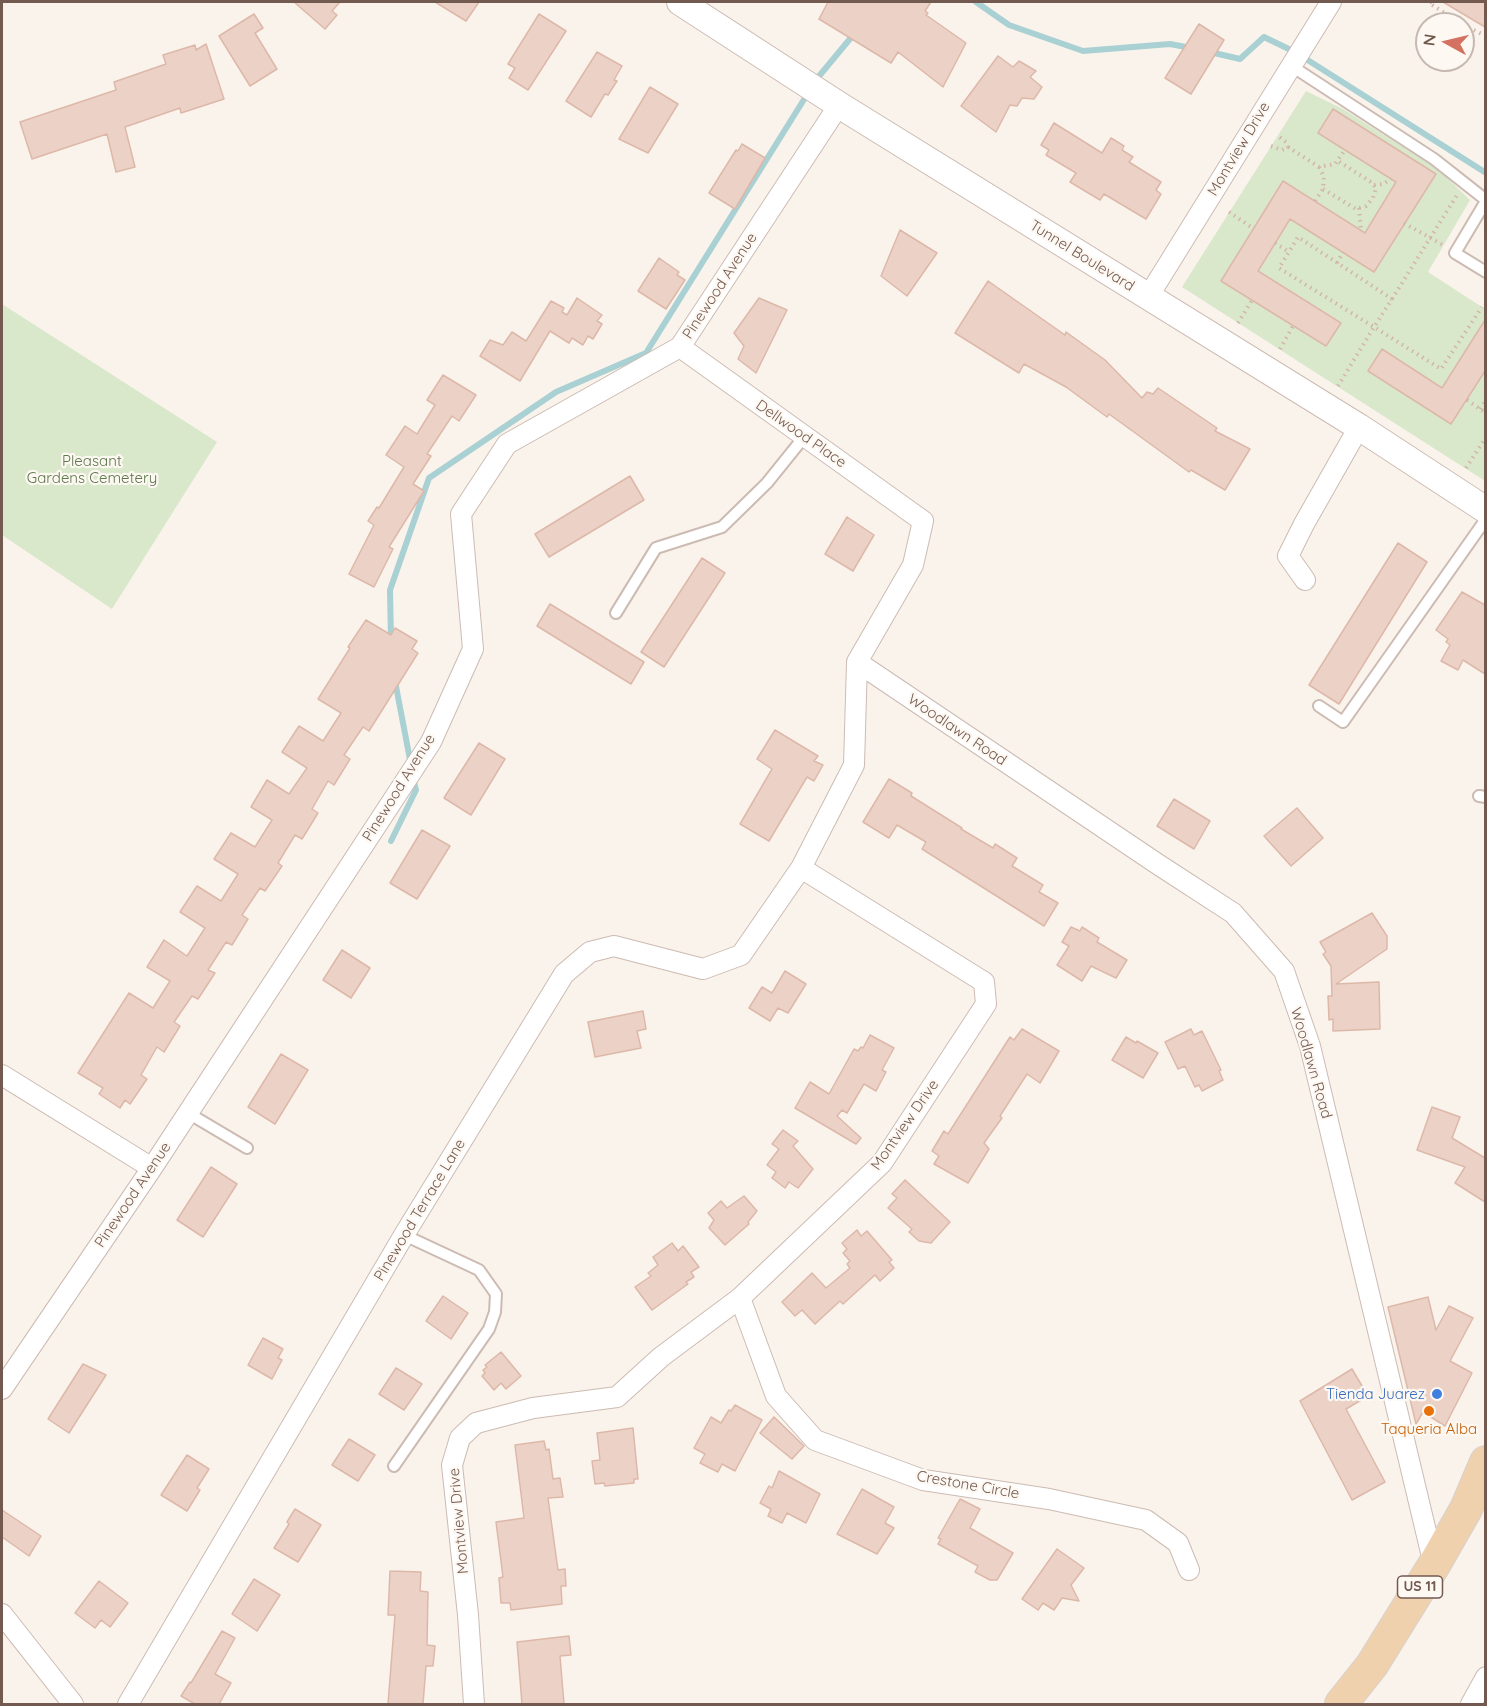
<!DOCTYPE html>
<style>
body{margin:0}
#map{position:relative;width:1487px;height:1706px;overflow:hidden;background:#faf3ec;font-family:Quicksand,sans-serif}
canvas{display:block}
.frame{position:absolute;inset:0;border:3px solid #735a51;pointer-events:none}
.north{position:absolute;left:1415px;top:12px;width:60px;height:60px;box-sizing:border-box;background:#fdf8f2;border:2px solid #c6b9b2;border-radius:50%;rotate:278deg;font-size:16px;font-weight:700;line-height:24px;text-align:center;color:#735a51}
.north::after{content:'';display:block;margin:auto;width:21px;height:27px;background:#d47160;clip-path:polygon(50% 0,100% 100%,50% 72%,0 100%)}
</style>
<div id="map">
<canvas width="1487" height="1706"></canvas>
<div class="frame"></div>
<div class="north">N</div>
</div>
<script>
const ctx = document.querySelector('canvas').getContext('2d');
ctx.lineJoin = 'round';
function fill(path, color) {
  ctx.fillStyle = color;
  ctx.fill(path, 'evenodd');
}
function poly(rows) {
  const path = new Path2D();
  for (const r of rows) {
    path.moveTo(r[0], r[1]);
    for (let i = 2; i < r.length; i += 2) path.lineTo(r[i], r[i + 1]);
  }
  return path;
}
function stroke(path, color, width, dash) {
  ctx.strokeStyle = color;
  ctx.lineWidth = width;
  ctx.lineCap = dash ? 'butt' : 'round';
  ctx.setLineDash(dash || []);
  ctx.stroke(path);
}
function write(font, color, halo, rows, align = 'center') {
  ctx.font = font + ' Quicksand,sans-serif';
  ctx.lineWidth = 4.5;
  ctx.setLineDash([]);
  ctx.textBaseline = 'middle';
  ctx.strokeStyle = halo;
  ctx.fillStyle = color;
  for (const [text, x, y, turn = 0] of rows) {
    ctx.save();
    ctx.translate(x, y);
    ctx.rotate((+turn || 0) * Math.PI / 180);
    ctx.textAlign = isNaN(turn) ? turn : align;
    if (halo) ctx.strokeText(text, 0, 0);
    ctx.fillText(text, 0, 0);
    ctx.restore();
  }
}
fill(poly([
 [1306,91,1343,109,1438,169,1470,200,1428,272,1485,309,1485,320,1442,388,1382,349,1368,371,1451,424,1485,371,1485,481,1182,287],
 [1333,109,1435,173,1374,271,1290,219,1258,271,1341,322,1326,346,1222,281,1283,181,1365,233,1397,182],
 [2,304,217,442,112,609,2,535]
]), '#d9e7cb');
stroke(poly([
 [976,2,1009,25,1083,51,1170,44,1191,48],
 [1210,52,1240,59,1264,37,1295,52,1486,173],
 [815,81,854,34],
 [391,641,390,590,429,478,556,392,646,353,808,93],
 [395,681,411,765],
 [391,841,416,790,413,778]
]), '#a9d0d3', 6);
const building = poly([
 [294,2,340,2,332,11,337,15,325,29,294,2],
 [435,2,479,2,466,21,435,2],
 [828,2,931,2,925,11,928,13,926,15,966,43,943,87,898,52,891,63,819,19,828,2],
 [1443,2,1485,2,1485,27,1443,2],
 [254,14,263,28,255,33,277,69,250,86,219,36,254,14],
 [539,14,566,31,528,90,509,78,515,68,508,64,539,14],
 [1199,24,1224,40,1191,94,1165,78,1199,24],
 [206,44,224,99,181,113,180,108,125,127,135,167,116,172,107,134,32,159,20,122,116,90,114,82,166,64,163,55,195,45,196,50,206,44],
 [597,52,622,66,614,80,617,81,608,95,605,94,591,117,566,101,597,52],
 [998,56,1013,67,1019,61,1036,71,1030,77,1042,87,1034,99,1022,98,1017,106,1010,105,996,132,961,106,998,56],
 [650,87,678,104,648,153,619,139,650,87],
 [1333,109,1436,174,1374,272,1290,219,1258,271,1341,323,1326,346,1221,281,1283,181,1365,233,1396,182,1318,133,1333,109],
 [1054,123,1102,153,1111,138,1124,146,1122,150,1133,157,1129,162,1161,182,1156,190,1161,194,1146,219,1104,194,1100,200,1070,182,1076,173,1046,155,1049,150,1041,145,1054,123],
 [742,144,765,158,735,209,709,193,736,150,738,151,742,144],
 [900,230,937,253,907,296,881,276,900,230],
 [659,258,679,272,677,275,685,280,666,309,638,291,659,258],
 [988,281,1065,335,1066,332,1105,360,1142,398,1147,392,1153,394,1158,388,1217,428,1215,431,1250,449,1225,490,1191,470,1189,472,1109,414,1107,417,1066,387,1024,364,1019,373,955,333,988,281],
 [577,298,602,315,597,321,602,324,593,339,588,336,583,345,572,338,569,343,550,331,520,381,480,356,490,340,503,345,512,332,526,341,551,301,564,308,562,312,567,315,577,298],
 [759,298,787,310,756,373,738,359,744,346,734,333,759,298],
 [1485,320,1485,371,1451,424,1368,371,1382,349,1442,388,1485,320],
 [443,375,476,395,459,421,452,416,427,454,431,456,413,484,424,491,389,547,393,549,374,587,349,574,374,525,368,521,377,507,379,508,404,467,386,455,405,426,417,434,435,405,427,400,443,375],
 [630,476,644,500,549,557,535,534,630,476],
 [847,517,874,535,853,571,825,554,847,517],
 [1398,543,1427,562,1339,704,1309,685,1398,543],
 [702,558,725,573,664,667,641,652,702,558],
 [1462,592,1485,605,1485,674,1463,660,1458,670,1441,661,1450,645,1446,642,1448,639,1436,630,1462,592],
 [550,604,644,662,631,684,537,626,550,604],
 [366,620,391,635,395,628,417,641,412,649,418,653,369,731,363,727,344,755,350,759,334,785,328,781,312,809,318,813,302,839,295,835,278,863,282,866,265,891,260,888,242,915,248,919,232,945,226,942,208,970,215,973,198,999,192,996,174,1022,180,1026,164,1052,157,1047,141,1075,147,1079,130,1104,125,1100,120,1108,99,1094,103,1088,78,1073,129,993,153,1008,170,981,147,967,164,940,187,956,205,928,180,912,197,886,221,901,238,874,214,859,231,833,255,847,272,820,251,807,267,780,289,794,307,768,282,752,299,726,323,741,341,713,318,699,350,648,348,647,366,620],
 [775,730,818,756,814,761,823,765,814,781,807,777,769,841,740,824,772,769,757,759,775,730],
 [479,743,505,759,471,815,444,798,479,743],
 [889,779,912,793,911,796,962,828,961,829,993,848,995,844,1017,858,1012,866,1043,885,1039,892,1058,903,1044,926,922,849,926,842,897,825,889,838,863,822,889,779],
 [1174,799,1210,821,1194,849,1157,826,1174,799],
 [1297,808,1323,838,1291,866,1264,836,1297,808],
 [422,830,450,846,417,899,390,883,422,830],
 [1372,913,1387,936,1387,949,1336,984,1379,982,1380,1029,1333,1031,1333,1019,1329,1020,1328,996,1332,996,1331,966,1323,954,1326,952,1320,942,1372,913],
 [1071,927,1080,931,1082,927,1099,938,1097,942,1127,960,1116,978,1091,966,1082,981,1057,965,1069,946,1062,942,1071,927],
 [342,950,370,968,351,998,323,980,342,950],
 [785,971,806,984,788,1013,778,1008,770,1021,749,1008,762,987,772,993,785,971],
 [643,1011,646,1029,637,1031,641,1048,595,1057,588,1022,643,1011],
 [1022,1029,1059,1051,1040,1083,1027,1074,1000,1116,1002,1118,984,1143,989,1149,968,1183,934,1164,939,1156,932,1151,944,1131,948,1134,1010,1037,1014,1040,1022,1029],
 [1191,1029,1194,1035,1202,1031,1221,1070,1219,1071,1223,1080,1202,1091,1199,1085,1195,1087,1185,1066,1178,1069,1165,1042,1191,1029],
 [870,1035,894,1048,882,1070,886,1072,876,1091,864,1084,847,1113,842,1110,837,1116,861,1138,856,1144,795,1108,810,1082,829,1094,854,1049,858,1051,861,1047,863,1048,870,1035],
 [1126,1037,1136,1043,1137,1041,1158,1053,1143,1078,1112,1060,1126,1037],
 [281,1054,308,1070,275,1124,248,1107,281,1054],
 [1432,1107,1460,1117,1452,1138,1485,1158,1485,1202,1455,1183,1465,1167,1417,1150,1432,1107],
 [783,1130,798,1141,793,1146,813,1169,798,1188,789,1182,785,1188,772,1178,776,1172,767,1165,779,1149,772,1144,783,1130],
 [211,1167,237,1184,203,1237,177,1220,211,1167],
 [905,1180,950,1222,931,1243,919,1241,909,1232,912,1229,888,1208,897,1198,892,1194,905,1180],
 [744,1196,757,1211,748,1222,749,1224,725,1245,709,1228,714,1220,708,1213,721,1201,727,1208,744,1196],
 [857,1230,861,1236,867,1231,892,1260,889,1262,894,1268,880,1281,875,1275,843,1304,840,1301,815,1324,802,1310,795,1316,782,1302,812,1273,826,1288,850,1268,847,1264,850,1261,843,1253,847,1249,842,1243,857,1230],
 [672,1243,678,1251,683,1246,699,1267,691,1272,694,1277,686,1282,688,1284,652,1310,635,1287,651,1276,648,1273,658,1265,653,1257,672,1243],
 [443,1296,468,1313,451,1339,426,1321,443,1296],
 [1428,1297,1436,1330,1449,1306,1473,1318,1450,1361,1472,1373,1445,1426,1423,1412,1416,1424,1388,1307,1428,1297],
 [263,1338,283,1349,278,1358,282,1360,272,1379,248,1365,263,1338],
 [501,1352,521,1376,506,1389,501,1383,494,1390,482,1376,485,1373,483,1370,487,1367,485,1365,501,1352],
 [83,1364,106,1375,69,1433,48,1419,83,1364],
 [396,1368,422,1384,404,1410,379,1394,396,1368],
 [1352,1369,1368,1396,1346,1409,1385,1482,1352,1500,1300,1401,1352,1369],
 [735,1405,762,1420,735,1471,722,1464,718,1472,700,1463,705,1454,694,1448,711,1417,721,1423,729,1410,731,1411,735,1405],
 [774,1417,804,1446,792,1459,760,1433,774,1417],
 [633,1428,638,1479,634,1479,634,1483,605,1486,604,1483,595,1484,592,1461,600,1460,597,1433,633,1428],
 [349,1439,375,1455,358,1481,332,1465,349,1439],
 [544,1441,546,1450,549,1449,553,1479,560,1478,563,1497,548,1498,558,1570,565,1569,566,1586,561,1586,562,1604,511,1610,510,1603,501,1603,499,1578,503,1577,496,1522,524,1518,515,1445,544,1441],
 [187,1455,209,1469,197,1488,200,1490,187,1511,161,1495,187,1455],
 [779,1471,820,1494,806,1523,787,1513,782,1523,768,1516,771,1509,760,1503,769,1486,772,1488,779,1471],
 [862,1489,894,1507,885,1523,894,1528,877,1554,837,1534,862,1489],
 [960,1499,980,1509,970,1528,1013,1553,997,1580,990,1580,975,1572,978,1566,938,1544,941,1539,938,1538,960,1499],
 [295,1509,321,1525,298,1562,274,1548,289,1524,287,1522,295,1509],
 [2,1510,41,1536,29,1556,2,1537,2,1510],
 [1057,1549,1084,1568,1071,1585,1079,1601,1062,1598,1054,1610,1043,1603,1038,1610,1022,1599,1057,1549],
 [390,1571,421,1572,420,1591,428,1592,427,1645,435,1646,433,1666,426,1666,423,1704,388,1704,395,1615,388,1615,390,1571],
 [254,1579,280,1595,257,1631,232,1614,254,1579],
 [99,1581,128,1603,110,1627,101,1620,95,1628,75,1613,99,1581],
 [222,1631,235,1638,215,1674,231,1683,219,1704,195,1704,181,1696,190,1682,191,1683,222,1631],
 [569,1636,571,1655,560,1656,564,1704,522,1704,517,1642,569,1636]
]);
fill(building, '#ecd2c6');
stroke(building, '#ddb8a9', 1.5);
const service = poly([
 [1290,65,1434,159,1486,200],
 [1486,201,1455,253,1486,272],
 [616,613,656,548,722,527,767,483,804,437],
 [1319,706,1343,722,1486,519],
 [1479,796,1486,797],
 [188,1113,247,1148],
 [394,1466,489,1329,495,1312,496,1294,479,1270,404,1235]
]);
const minor = poly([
 [1148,297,1331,2],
 [1305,580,1288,556,1304,524,1359,427],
 [857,662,1159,865,1233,913,1284,971,1310,1046,1434,1565],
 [2,1075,152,1168],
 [740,1298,776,1396,815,1440,923,1480,1049,1499,1146,1520,1178,1543,1189,1570],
 [2,1389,152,1168,431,742,473,649,461,514,507,444,680,347,839,105],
 [2,1614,73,1704],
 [128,1704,404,1235,564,974,590,952,614,946,703,969,741,955,801,868,854,765,857,662,913,565,923,521,680,347],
 [474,1704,468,1615,452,1465,460,1438,476,1423,533,1408,617,1397,661,1357,740,1298,882,1163,986,1004,984,982,801,868],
 [1471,1704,1486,1677]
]);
const tertiary = poly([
 [680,2,839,105,1359,427,1486,510]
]);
const primary = poly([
 [1341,1704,1372,1665,1434,1565,1466,1509,1486,1462]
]);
stroke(service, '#ccbbb2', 14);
stroke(minor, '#ccbbb2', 22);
stroke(tertiary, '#ccbbb2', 28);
stroke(primary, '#d8d1ce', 34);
stroke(poly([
 [1431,2,1429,3,1462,24],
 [1463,25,1486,36],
 [1271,146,1282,150,1288,147,1286,142,1278,136],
 [1288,147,1319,167,1335,164,1345,150],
 [1374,185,1383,184,1391,179],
 [1323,189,1356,209,1366,206,1373,198,1376,188,1371,182,1338,161],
 [1315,201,1323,189,1324,177,1319,167],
 [1359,208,1361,230],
 [1229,212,1254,229],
 [1404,223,1443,245],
 [1275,243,1289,252],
 [1337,263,1343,252],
 [1392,299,1457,195],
 [1238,323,1252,300],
 [1280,349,1293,326],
 [1338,386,1374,327,1392,299,1298,237,1279,268,1374,327,1441,369,1482,307],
 [1467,400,1486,413],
 [1480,409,1486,400],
 [1466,468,1486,437]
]), '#d2b6a9', 4, [1.5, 4.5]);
stroke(service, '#fff', 10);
stroke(minor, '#fff', 20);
stroke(tertiary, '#fff', 26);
stroke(primary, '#f0d1ad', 32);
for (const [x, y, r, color] of [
 [1437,1394,6,"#3f7fe0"],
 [1429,1411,6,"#e8710a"]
]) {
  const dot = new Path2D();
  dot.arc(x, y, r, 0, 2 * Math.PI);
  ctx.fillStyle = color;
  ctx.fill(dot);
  stroke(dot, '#fdf8f2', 2);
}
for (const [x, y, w] of [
 [1420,1587,45]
]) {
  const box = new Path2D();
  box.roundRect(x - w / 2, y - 11, w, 22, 4.5);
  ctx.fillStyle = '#fdf8f2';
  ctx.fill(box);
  stroke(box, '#735a51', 1.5);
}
write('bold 14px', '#735a51', null, [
 ["US 11",1420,1587]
]);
write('15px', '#735a51', '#fdf8f2', [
 ["Montview Drive",1239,149,-59],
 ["Tunnel Boulevard",1082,256,32],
 ["Pinewood Avenue",720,286,-57],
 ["Dellwood Place",801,434,35],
 ["Woodlawn Road",957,730,34],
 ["Pinewood Avenue",399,788,-58],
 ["Woodlawn Road",1311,1063,74],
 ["Montview Drive",905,1125,-55],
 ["Pinewood Avenue",133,1195,-56],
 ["Pinewood Terrace Lane",420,1210,-59],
 ["Crestone Circle",968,1485,10],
 ["Montview Drive",459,1521,-95]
]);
write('15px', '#5b774b', '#fdf8f2', [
 ["Pleasant",92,461],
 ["Gardens Cemetery",92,478]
]);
write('15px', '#366cbe', '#fdf8f2', [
 ["Tienda Juarez",1425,1394]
], 'right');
write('15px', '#c56008', '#fdf8f2', [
 ["Taqueria Alba",1429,1429]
]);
</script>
